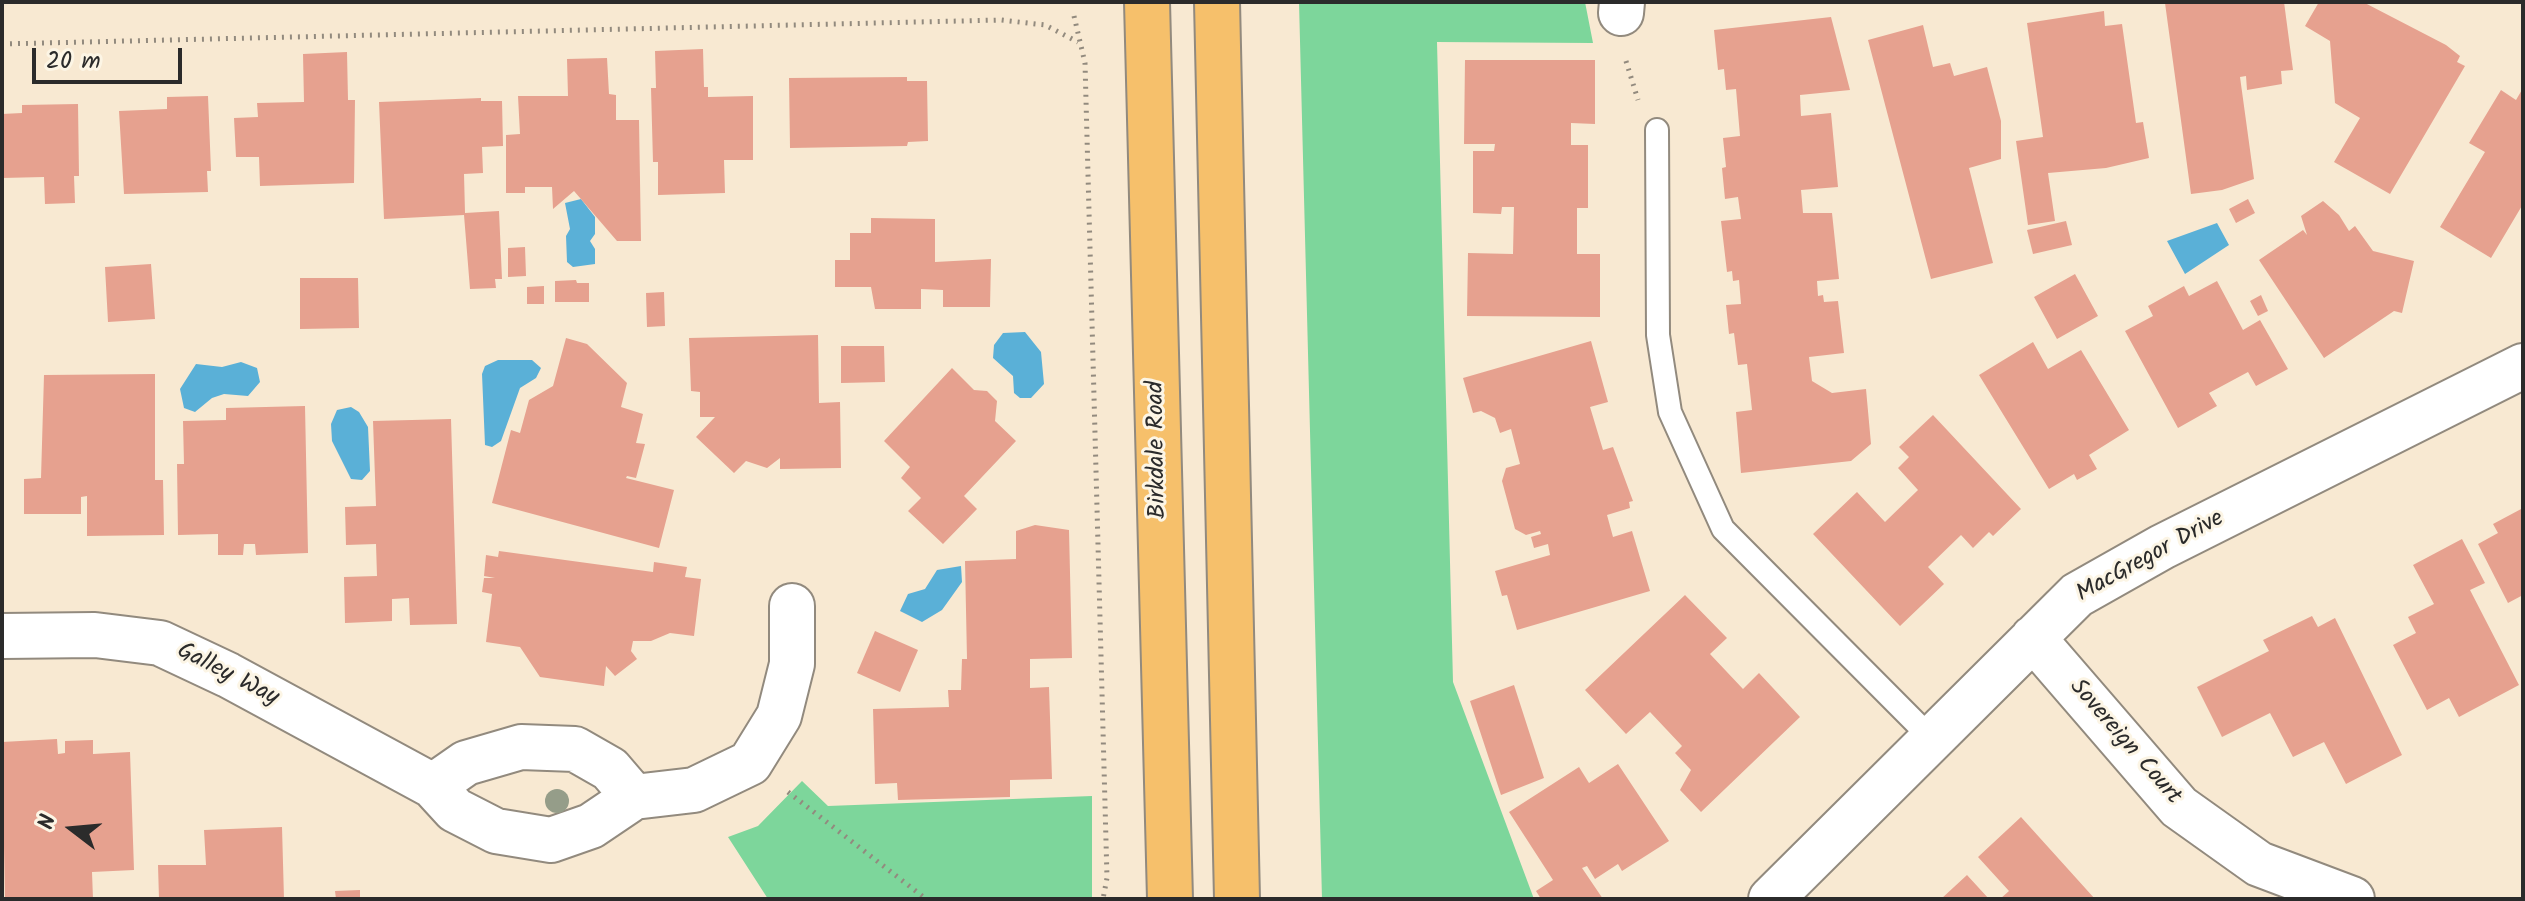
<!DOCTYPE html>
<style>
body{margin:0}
#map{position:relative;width:2525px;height:901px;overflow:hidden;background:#f8e9d2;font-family:Kalam,sans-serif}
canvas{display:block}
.frame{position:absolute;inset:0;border:4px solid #2b2b2b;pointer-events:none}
.north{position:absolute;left:32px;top:789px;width:80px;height:80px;-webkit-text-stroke:6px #fcf5e5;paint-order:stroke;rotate:286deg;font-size:22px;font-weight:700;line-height:32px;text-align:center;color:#2b2b2b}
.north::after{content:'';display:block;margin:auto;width:28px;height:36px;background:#2b2b2b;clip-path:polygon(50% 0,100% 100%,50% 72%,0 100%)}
.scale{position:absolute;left:32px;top:48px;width:150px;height:36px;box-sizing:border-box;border:4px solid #2b2b2b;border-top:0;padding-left:10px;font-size:24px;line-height:28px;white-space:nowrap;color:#2b2b2b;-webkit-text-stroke:6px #fcf5e5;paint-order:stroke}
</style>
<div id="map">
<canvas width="2525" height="901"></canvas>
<div class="frame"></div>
<div class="north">N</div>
<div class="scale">20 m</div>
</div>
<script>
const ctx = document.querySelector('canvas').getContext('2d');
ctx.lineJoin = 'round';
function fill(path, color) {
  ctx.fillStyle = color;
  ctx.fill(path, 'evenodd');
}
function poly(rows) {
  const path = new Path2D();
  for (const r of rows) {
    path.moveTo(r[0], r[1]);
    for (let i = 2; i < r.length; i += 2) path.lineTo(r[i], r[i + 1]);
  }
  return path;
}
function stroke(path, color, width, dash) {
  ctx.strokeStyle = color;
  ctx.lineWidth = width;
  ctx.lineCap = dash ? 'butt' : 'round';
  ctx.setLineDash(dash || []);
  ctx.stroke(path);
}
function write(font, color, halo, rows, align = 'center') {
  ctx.font = font + ' Kalam,sans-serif';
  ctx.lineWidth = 6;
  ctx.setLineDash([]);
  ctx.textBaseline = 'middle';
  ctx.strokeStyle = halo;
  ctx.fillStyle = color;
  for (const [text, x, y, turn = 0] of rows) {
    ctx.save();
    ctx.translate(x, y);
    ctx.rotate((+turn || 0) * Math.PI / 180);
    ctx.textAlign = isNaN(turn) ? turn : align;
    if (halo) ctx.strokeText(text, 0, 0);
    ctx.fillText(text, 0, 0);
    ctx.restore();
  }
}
fill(poly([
 [1299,2,1585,2,1593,43,1437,42,1453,682,1534,899,1322,899],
 [802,781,828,806,1092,796,1092,899,768,899,728,837,758,826]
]), '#7dd69b');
fill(poly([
 [581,199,595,217,595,234,590,241,595,249,595,264,573,267,567,262,566,236,570,229,565,203],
 [2217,223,2229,245,2185,274,2167,241],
 [1025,332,1041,352,1044,384,1031,398,1020,398,1014,393,1013,376,993,358,994,345,1003,333],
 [498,360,532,360,541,368,536,378,520,388,501,441,492,447,485,445,482,374,485,366],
 [241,362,257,368,260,382,248,396,224,394,212,398,195,412,184,408,180,389,196,364,222,367],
 [351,407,359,412,368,427,370,471,362,480,351,479,332,441,331,424,337,410],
 [961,566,962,582,942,610,922,622,900,611,908,594,925,589,937,570]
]), '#5ab0d7');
fill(poly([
 [2284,2,2293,70,2281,71,2282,84,2247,90,2246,76,2240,77,2254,179,2222,190,2191,194,2165,3],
 [2319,2,2363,2,2446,45,2460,56,2457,62,2465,66,2390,194,2334,162,2360,118,2335,103,2330,41,2305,26],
 [2104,11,2105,26,2122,24,2136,123,2143,122,2149,158,2106,168,2048,173,2055,221,2028,225,2016,141,2043,137,2027,23],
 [1831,17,1850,90,1800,95,1801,116,1831,113,1838,187,1801,190,1803,213,1832,213,1839,279,1817,281,1818,296,1823,295,1824,302,1838,301,1844,353,1809,357,1812,381,1832,393,1866,389,1871,444,1851,461,1741,473,1736,412,1752,410,1747,364,1738,365,1734,333,1729,334,1726,305,1741,304,1739,280,1733,281,1732,271,1727,272,1721,221,1741,219,1738,197,1725,199,1722,168,1726,167,1723,138,1740,136,1736,89,1726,90,1724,69,1718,70,1714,30],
 [1923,25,1933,67,1950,63,1954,76,1987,67,2001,121,2001,159,1969,168,1993,263,1931,279,1868,40],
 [703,49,704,87,708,87,708,97,753,96,753,160,724,160,725,193,658,195,658,162,653,162,651,88,656,88,655,51],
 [347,52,348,100,355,100,354,183,260,186,259,157,236,157,234,118,258,117,257,103,304,102,303,54],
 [607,58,609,94,616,95,616,120,639,120,641,241,617,241,574,191,553,209,552,187,525,187,525,193,506,193,506,135,520,134,518,96,568,96,567,59],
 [1465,60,1595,60,1595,124,1571,123,1571,145,1588,145,1588,208,1577,208,1577,254,1600,254,1600,317,1467,316,1468,253,1513,254,1514,207,1502,207,1501,214,1473,213,1473,151,1494,151,1495,144,1464,144],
 [907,77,907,81,927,81,928,141,908,142,907,146,790,148,789,78],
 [2523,88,2523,204,2491,258,2440,227,2485,152,2469,143,2501,90,2516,100],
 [208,96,211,171,207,171,208,192,124,194,119,111,167,109,167,97],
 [481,98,481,101,502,101,503,146,482,147,483,173,464,174,465,213,499,211,502,279,495,279,496,288,470,289,464,215,384,219,379,102],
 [78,104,79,176,74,176,75,203,45,204,44,177,2,178,2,114,22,113,22,105],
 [2248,199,2255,213,2236,223,2229,209],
 [2323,201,2339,215,2349,231,2355,226,2373,251,2414,261,2402,313,2394,311,2324,358,2259,260,2303,230,2307,235,2301,216],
 [871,218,935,219,935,262,991,259,990,307,943,307,943,290,921,289,921,309,875,309,871,287,835,287,835,260,850,260,850,233,871,233],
 [2066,221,2072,245,2033,254,2027,230],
 [525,247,526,276,508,277,508,248],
 [151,264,155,319,108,322,105,267],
 [2075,274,2098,316,2057,339,2034,297],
 [300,278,358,278,359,328,300,329],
 [576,280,577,283,589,283,589,302,555,302,555,281],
 [2217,281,2243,330,2260,320,2288,369,2256,386,2248,372,2209,393,2217,406,2178,428,2125,331,2153,316,2148,306,2184,286,2189,296],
 [544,286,544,304,527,304,527,287],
 [664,292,665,326,647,327,646,293],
 [2261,295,2268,311,2258,316,2250,301],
 [818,335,819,403,840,402,841,468,780,469,780,458,767,468,746,461,734,473,696,437,715,417,700,417,700,392,691,391,689,338],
 [566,338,587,344,627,383,621,407,643,414,636,443,645,444,636,478,627,476,626,478,674,490,659,548,492,503,511,430,520,433,529,400,553,386],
 [1591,341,1608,402,1590,407,1603,450,1613,447,1633,501,1629,502,1630,508,1607,515,1613,537,1632,531,1650,591,1517,630,1507,595,1502,596,1495,571,1550,555,1548,544,1534,548,1531,537,1541,534,1540,531,1526,535,1515,529,1502,481,1506,468,1520,464,1511,429,1500,433,1495,418,1481,411,1473,413,1463,378],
 [2033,342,2048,369,2081,350,2129,430,2089,455,2097,469,2077,480,2074,474,2049,489,1979,375],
 [841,346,884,346,885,382,841,383],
 [952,368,974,390,987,391,997,401,995,421,1016,441,964,496,977,509,943,544,908,511,921,498,901,478,910,467,884,441],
 [155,374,155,480,163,480,164,535,87,536,87,496,81,497,81,514,24,514,24,479,41,478,44,375],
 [305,406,308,553,256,555,255,544,244,544,243,555,218,555,218,534,178,535,177,464,184,464,183,421,226,420,226,408],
 [1933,415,2021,509,1993,536,1989,532,1973,548,1961,535,1928,567,1944,584,1900,626,1813,534,1857,492,1885,522,1918,490,1898,468,1909,457,1899,447],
 [451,419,457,624,410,625,409,598,392,599,392,621,345,623,344,577,377,576,376,544,346,545,345,507,376,506,373,421],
 [2523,508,2523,595,2508,603,2478,544,2498,533,2493,524],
 [1035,525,1069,530,1072,658,1030,659,1030,688,1049,687,1052,779,1010,780,1010,797,898,800,897,783,875,784,873,709,949,707,948,690,961,690,962,659,967,659,965,561,1016,559,1016,531],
 [2462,539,2485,583,2470,590,2519,685,2459,717,2449,698,2427,710,2393,645,2416,633,2408,617,2434,604,2413,565],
 [499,551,653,572,654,562,687,567,685,577,701,579,694,636,670,633,651,641,633,641,631,651,637,659,615,676,606,666,604,686,540,677,520,647,486,642,492,594,482,592,484,578,495,578,484,576,486,555,498,557],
 [1685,595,1727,638,1710,654,1743,689,1759,673,1800,717,1701,812,1680,790,1691,770,1675,753,1682,746,1650,712,1626,734,1585,690],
 [2312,616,2318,627,2335,618,2402,755,2346,784,2324,742,2293,757,2270,713,2222,737,2197,687,2269,651,2263,640],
 [875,631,918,650,900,692,857,673],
 [1514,685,1544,778,1501,795,1470,701],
 [57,739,58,754,65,753,65,741,93,740,93,754,130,752,134,870,92,872,93,899,5,899,2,742],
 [1618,764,1669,841,1622,871,1618,864,1595,879,1587,866,1582,868,1603,899,1541,899,1536,891,1553,880,1509,812,1579,767,1589,783],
 [2021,817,2095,899,2000,899,2009,891,1978,857],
 [282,827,284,899,159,899,158,865,206,865,204,830],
 [1967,875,1989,899,1941,899],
 [360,890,360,899,336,899,335,891]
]), '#e6a18f');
const service = poly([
 [1657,130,1658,335,1670,412,1723,529,1931,738]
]);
const minor = poly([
 [1621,13,1622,2],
 [2,636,95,635,160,643,228,675,433,786,455,810,496,831,551,840,591,826,634,797,694,790,750,763,779,716,792,664,792,606],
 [2033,638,2179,807,2259,864,2352,899],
 [433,786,466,763,521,747,575,749,610,769,634,797],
 [1771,899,2077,595,2162,547,2523,366]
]);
const primary = poly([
 [1147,2,1170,899],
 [1217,2,1237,899]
]);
stroke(service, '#928a7e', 26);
stroke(minor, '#928a7e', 48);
stroke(primary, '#928a7e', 48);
stroke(poly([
 [1074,16,1085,63,1107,878,1103,899],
 [2,44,1001,20,1045,25,1078,42],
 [1626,61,1638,100],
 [788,792,926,899]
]), '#928a7e', 5, [2, 6]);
stroke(service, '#fff', 22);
stroke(minor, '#fff', 44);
stroke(primary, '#f6c06b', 44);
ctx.fillStyle = '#959d89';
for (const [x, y] of [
 [557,801]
]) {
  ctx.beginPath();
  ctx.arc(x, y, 12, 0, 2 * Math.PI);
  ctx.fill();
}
write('24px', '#2b2b2b', '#fcf5e5', [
 ["Birkdale Road",1159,450,-91],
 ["MacGregor Drive",2151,558,-29],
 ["Galley Way",227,676,27],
 ["Sovereign Court",2124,743,49]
]);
</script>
